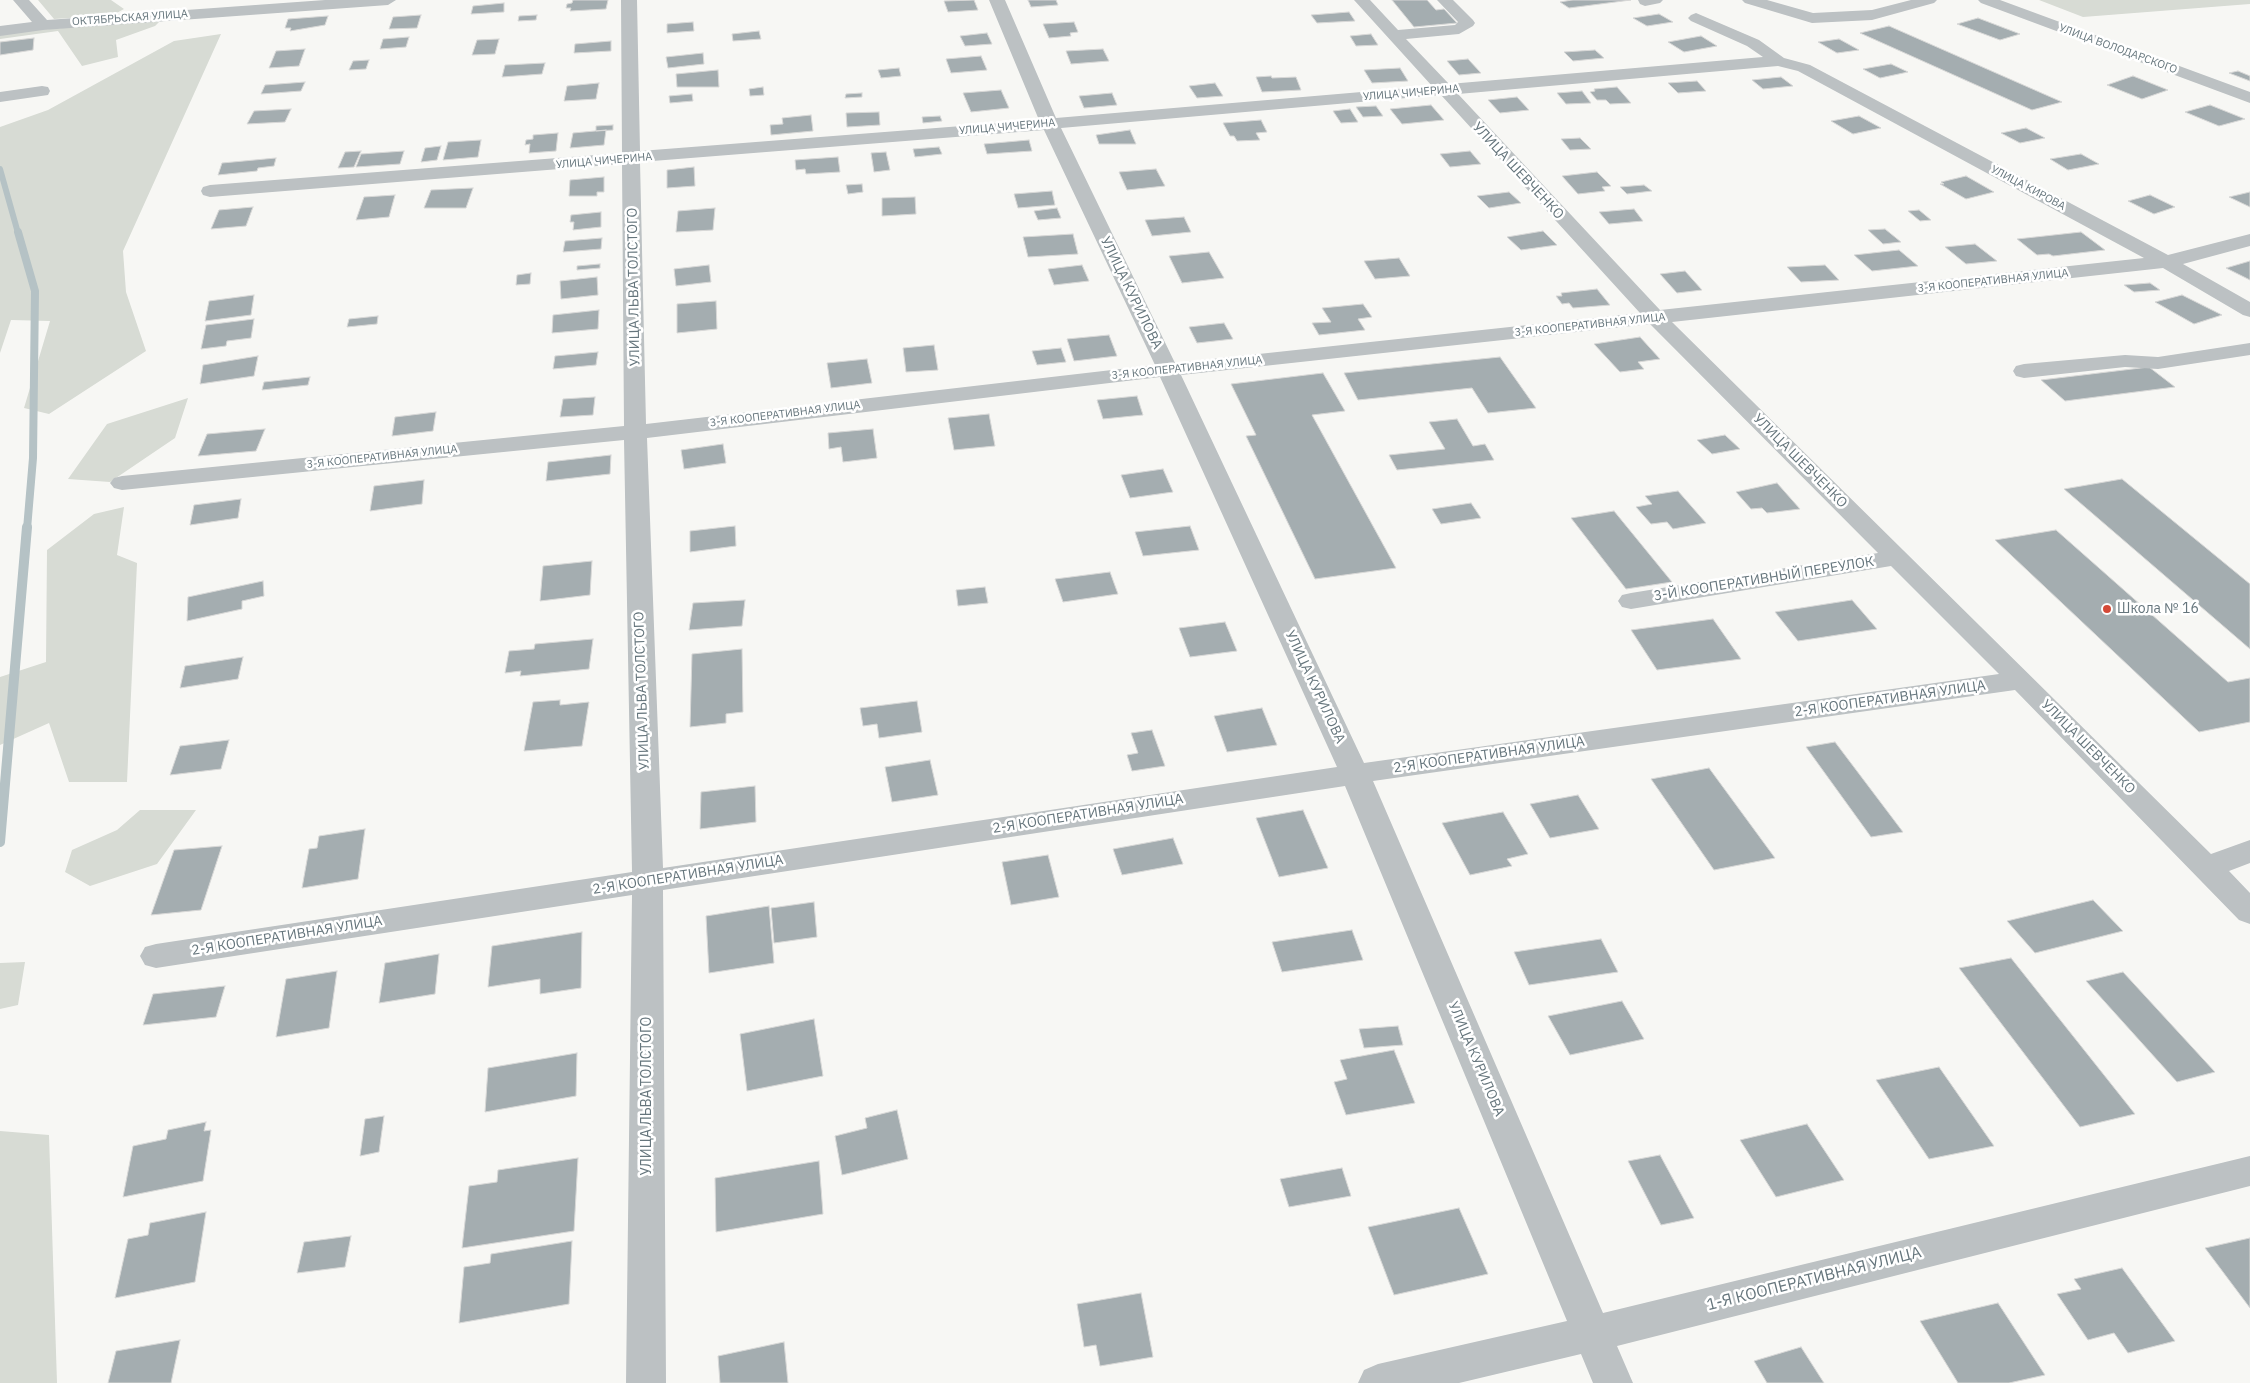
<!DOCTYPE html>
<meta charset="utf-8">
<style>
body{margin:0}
canvas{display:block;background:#f7f7f4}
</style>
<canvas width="2250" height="1383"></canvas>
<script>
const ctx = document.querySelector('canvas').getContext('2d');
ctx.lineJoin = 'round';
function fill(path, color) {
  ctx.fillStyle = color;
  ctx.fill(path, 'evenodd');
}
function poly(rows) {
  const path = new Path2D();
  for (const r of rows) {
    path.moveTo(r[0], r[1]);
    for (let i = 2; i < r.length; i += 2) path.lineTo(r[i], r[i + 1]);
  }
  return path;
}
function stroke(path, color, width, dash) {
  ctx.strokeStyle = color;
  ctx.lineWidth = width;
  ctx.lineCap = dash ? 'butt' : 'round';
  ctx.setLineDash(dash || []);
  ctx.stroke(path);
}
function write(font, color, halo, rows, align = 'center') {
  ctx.font = font + ' "IBM Plex Sans",sans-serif';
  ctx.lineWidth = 5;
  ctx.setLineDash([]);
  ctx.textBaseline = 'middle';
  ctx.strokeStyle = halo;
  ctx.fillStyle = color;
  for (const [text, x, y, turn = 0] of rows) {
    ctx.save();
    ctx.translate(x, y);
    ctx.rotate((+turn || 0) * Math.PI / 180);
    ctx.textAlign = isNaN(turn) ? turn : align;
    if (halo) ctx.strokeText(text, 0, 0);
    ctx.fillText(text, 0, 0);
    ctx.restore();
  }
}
fill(poly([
 [38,0,111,0,124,9,113,15,54,19],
 [2039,0,2250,0,2250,4,2083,17],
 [161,20,155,26,116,40,118,57,82,66,58,31,0,39,0,33],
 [221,34,123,251,126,292,146,351,49,414,24,408,50,321,11,320,0,353,0,127,48,110,174,41],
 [188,398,175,438,110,482,68,479,107,424],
 [124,507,117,555,137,563,127,782,69,782,49,723,0,745,0,677,46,662,47,550,94,514],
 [140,810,196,810,157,864,90,886,65,872,72,850,117,830],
 [25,962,18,1005,0,1009,0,963],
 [0,1131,49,1135,57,1383,0,1383]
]), '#d7dbd4');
stroke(poly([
 [0,169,18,233]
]), '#b5c2c5', 6);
stroke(poly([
 [18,232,35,291,33,458,27,529]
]), '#b5c2c5', 8);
stroke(poly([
 [0,842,27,527]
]), '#b5c2c5', 10);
const building = poly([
 [573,0,608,0,606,9,570,11,571,8,566,8,567,4,572,3,573,0],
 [974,0,978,10,948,12,944,1,974,0],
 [1028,0,1056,0,1058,5,1031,7,1028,0],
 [1392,0,1427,0,1436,10,1444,9,1457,23,1414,27,1392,0],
 [1572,0,1631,0,1569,8,1560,2,1572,0],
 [504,3,504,12,471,14,473,6,504,3],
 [1349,12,1355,21,1317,23,1311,15,1349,12],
 [1659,14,1673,22,1647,26,1633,18,1659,14],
 [421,15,417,28,389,29,393,17,421,15],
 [537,15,536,20,518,21,519,16,537,15],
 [328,16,325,25,290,31,291,28,285,28,288,19,328,16],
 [1978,18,2020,34,2000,40,1957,24,1978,18],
 [693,22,694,31,667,33,667,24,693,22],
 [1074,22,1078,32,1070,33,1071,36,1049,38,1043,24,1074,22],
 [1889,26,2062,102,2032,110,1860,33,1889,26],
 [759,31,761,39,733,41,732,34,759,31],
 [987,33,992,44,965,46,960,36,987,33],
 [1371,34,1378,45,1356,46,1350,36,1371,34],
 [1701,36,1717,46,1684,52,1668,42,1701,36],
 [409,37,406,47,380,49,383,39,409,37],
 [34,38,33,50,0,55,0,42,34,38],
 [499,39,495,54,472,55,477,40,499,39],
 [1839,39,1859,50,1837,53,1818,42,1839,39],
 [611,41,611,51,574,53,575,44,611,41],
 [305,49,299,66,269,68,276,51,305,49],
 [1103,49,1109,61,1071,64,1066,51,1103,49],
 [1595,50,1604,58,1573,61,1564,52,1595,50],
 [703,53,704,64,668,68,666,57,703,53],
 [981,56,987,70,951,73,946,59,981,56],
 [1468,59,1481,73,1459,75,1447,61,1468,59],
 [369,60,366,69,349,70,353,61,369,60],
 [545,63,542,74,502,77,505,65,545,63],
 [1891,64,1908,72,1880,78,1863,69,1891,64],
 [899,68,901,76,881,78,878,70,899,68],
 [1400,68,1408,81,1372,83,1364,70,1400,68],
 [718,70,719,87,677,87,676,74,718,70],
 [2238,71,2250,76,2250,81,2229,73,2238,71],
 [1271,76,1272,78,1296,77,1301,90,1262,92,1256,77,1271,76],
 [2133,76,2168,90,2142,99,2107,85,2133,76],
 [1781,77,1793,86,1763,89,1752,80,1781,77],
 [1697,81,1706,91,1678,93,1668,83,1697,81],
 [305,82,301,91,261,94,265,85,305,82],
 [599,83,596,99,564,101,567,86,599,83],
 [1215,83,1223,96,1197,98,1189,86,1215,83],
 [763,87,764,95,750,96,749,89,763,87],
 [1617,87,1631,103,1610,104,1606,100,1597,100,1590,92,1595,91,1594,89,1617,87],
 [1001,90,1009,108,971,112,963,93,1001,90],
 [1582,91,1591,103,1566,104,1557,93,1582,91],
 [862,93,862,97,845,98,846,94,862,93],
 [1112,93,1117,105,1084,108,1079,96,1112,93],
 [692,94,693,101,670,103,669,96,692,94],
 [1517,97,1529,110,1500,113,1488,100,1517,97],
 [1431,105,1444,120,1402,124,1390,109,1431,105],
 [2210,105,2245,119,2219,126,2185,112,2210,105],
 [1376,106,1383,116,1363,117,1356,107,1376,106],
 [291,109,285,122,247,124,254,111,291,109],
 [1350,109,1358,122,1341,123,1333,111,1350,109],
 [879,112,880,125,847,127,846,113,879,112],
 [811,115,813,131,771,135,770,125,783,124,782,118,811,115],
 [940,116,942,121,923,123,922,117,940,116],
 [1859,116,1881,128,1853,134,1831,121,1859,116],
 [1261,120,1267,132,1256,133,1260,140,1237,141,1234,136,1230,136,1223,123,1261,120],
 [613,125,613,130,596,131,596,126,613,125],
 [2026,128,2045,138,2020,143,2001,133,2026,128],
 [606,130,604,145,570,148,573,133,606,130],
 [1130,130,1136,144,1099,144,1096,135,1130,130],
 [558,133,556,151,529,153,530,144,525,145,526,140,533,139,533,135,558,133],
 [1580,138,1591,149,1570,150,1561,139,1580,138],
 [481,140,478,157,443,160,448,142,481,140],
 [1029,140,1032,151,987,154,984,144,1029,140],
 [441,146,437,160,421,162,425,148,441,146],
 [939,147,942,154,915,157,913,149,939,147],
 [361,151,354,167,338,168,345,152,361,151],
 [404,151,400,164,356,167,361,154,404,151],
 [1470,151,1481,164,1450,167,1440,154,1470,151],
 [886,152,890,170,874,172,871,153,886,152],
 [2081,154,2099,164,2068,170,2050,159,2081,154],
 [838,157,840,172,806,174,805,169,796,170,795,160,838,157],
 [276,158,274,166,258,168,257,171,218,175,222,163,276,158],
 [694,167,695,186,667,188,667,170,694,167],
 [1156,169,1165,186,1127,190,1119,172,1156,169],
 [1597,172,1611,186,1602,187,1605,191,1578,194,1562,176,1597,172],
 [1966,176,1994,192,1966,199,1940,184,1944,184,1941,182,1966,176],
 [604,177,604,192,597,192,597,196,569,196,570,180,604,177],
 [862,184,863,192,848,194,846,185,862,184],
 [1644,185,1652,191,1627,194,1620,187,1644,185],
 [473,188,466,208,424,208,431,190,473,188],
 [1052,191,1055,205,1018,208,1014,194,1052,191],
 [1509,192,1521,203,1489,208,1477,196,1509,192],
 [2250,192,2250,207,2229,197,2250,192],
 [395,195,389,217,356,220,364,197,395,195],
 [2150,195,2175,207,2154,214,2128,201,2150,195],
 [915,197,916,214,882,216,882,198,915,197],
 [253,207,246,226,211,229,219,210,253,207],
 [715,208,713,230,676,232,678,211,715,208],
 [1057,208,1061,218,1038,220,1034,211,1057,208],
 [1634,209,1643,221,1609,224,1599,212,1634,209],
 [1919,210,1931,220,1920,221,1908,211,1919,210],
 [601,212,601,227,573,230,574,222,570,222,571,215,601,212],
 [1184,217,1191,232,1152,236,1145,220,1184,217],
 [1885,229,1901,242,1883,244,1868,230,1885,229],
 [1543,231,1557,245,1521,250,1507,237,1543,231],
 [2081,232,2105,250,2053,256,2049,254,2037,255,2017,239,2081,232],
 [1073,234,1078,254,1028,257,1023,237,1073,234],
 [602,238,601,249,563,252,565,241,602,238],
 [1975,244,1997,261,1966,264,1945,247,1975,244],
 [1899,250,1918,266,1872,271,1854,255,1899,250],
 [1209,252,1224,278,1182,283,1169,256,1209,252],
 [1399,258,1410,276,1375,279,1364,261,1399,258],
 [2250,261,2250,280,2226,268,2250,261],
 [600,264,600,268,577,270,577,266,600,264],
 [709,265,711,282,676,286,674,269,709,265],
 [1082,265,1089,281,1054,285,1048,269,1082,265],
 [1825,265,1839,280,1801,282,1787,267,1825,265],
 [1685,271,1702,290,1677,293,1660,274,1685,271],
 [531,273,530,284,516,285,517,275,531,273],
 [597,277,598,295,561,299,560,281,597,277],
 [2150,283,2160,290,2134,292,2124,285,2150,283],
 [1597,289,1610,305,1573,308,1569,303,1562,304,1556,296,1562,296,1561,293,1597,289],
 [254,295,251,315,205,321,209,301,254,295],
 [2182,295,2222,315,2194,324,2155,302,2182,295],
 [716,301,717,329,677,333,677,304,716,301],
 [1363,304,1372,317,1358,319,1365,330,1319,335,1312,323,1331,322,1322,308,1363,304],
 [599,310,598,329,552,333,553,315,599,310],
 [378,316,377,324,347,327,349,319,378,316],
 [254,319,251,338,227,341,226,346,201,349,206,325,254,319],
 [1224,323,1233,339,1197,343,1189,327,1224,323],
 [1109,335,1117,356,1074,361,1067,339,1109,335],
 [1640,337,1660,359,1638,362,1644,369,1620,372,1594,344,1640,337],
 [934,345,938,370,906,372,903,348,934,345],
 [1061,348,1066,362,1037,365,1032,351,1061,348],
 [598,352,596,365,553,369,555,356,598,352],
 [258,356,254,376,200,384,203,365,258,356],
 [1500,357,1536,408,1488,413,1472,388,1358,400,1344,373,1500,357],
 [867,359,872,383,831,388,827,363,867,359],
 [2149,367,2175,387,2065,401,2041,380,2149,367],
 [1323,373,1345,411,1312,415,1396,568,1315,579,1246,436,1256,435,1231,384,1323,373],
 [310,377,308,385,262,390,264,382,310,377],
 [1137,396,1143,415,1103,419,1097,400,1137,396],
 [595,397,593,415,560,417,563,399,595,397],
 [436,412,433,431,392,436,395,417,436,412],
 [989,414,995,446,954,450,948,418,989,414],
 [1457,419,1473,446,1485,444,1494,460,1397,470,1389,455,1445,449,1429,422,1457,419],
 [265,429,256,451,198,456,207,434,265,429],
 [873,429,877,458,843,462,841,447,829,449,828,433,873,429],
 [1725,435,1740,449,1712,454,1697,440,1725,435],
 [723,444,726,463,684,469,681,450,723,444],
 [611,455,610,474,546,481,548,462,611,455],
 [1163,469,1173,492,1130,498,1121,475,1163,469],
 [2122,479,2250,584,2250,649,2064,489,2122,479],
 [424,480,422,504,370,511,374,486,424,480],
 [1777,483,1800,509,1767,513,1762,508,1751,509,1736,492,1777,483],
 [1678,491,1706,523,1673,529,1667,522,1651,524,1636,507,1652,504,1645,496,1678,491],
 [241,499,238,518,190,525,194,505,241,499],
 [1471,503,1481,518,1441,524,1432,509,1471,503],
 [1614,511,1672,582,1626,589,1571,518,1614,511],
 [735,526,736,546,690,552,690,531,735,526],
 [1190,526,1199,550,1143,556,1135,532,1190,526],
 [2056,530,2228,682,2250,678,2250,722,2199,732,1995,540,2056,530],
 [592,561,590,595,540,601,543,566,592,561],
 [1110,572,1118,594,1063,602,1055,579,1110,572],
 [263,581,264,596,242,601,242,609,187,621,188,597,263,581],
 [985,587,988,603,958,606,956,590,985,587],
 [745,600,742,626,689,630,693,603,745,600],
 [1852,600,1877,629,1798,641,1775,612,1852,600],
 [1713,619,1741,659,1657,670,1631,630,1713,619],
 [1225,622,1237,651,1190,657,1179,628,1225,622],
 [593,639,589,669,520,676,521,671,505,673,509,651,534,649,535,644,593,639],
 [742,649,743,712,726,714,726,723,690,727,692,654,742,649],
 [243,657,238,679,180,688,185,666,243,657],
 [560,700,560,705,589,702,582,746,524,751,533,702,560,700],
 [917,701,922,732,879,738,877,724,863,726,860,708,917,701],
 [1262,708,1277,745,1227,752,1214,716,1262,708],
 [1152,730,1165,766,1132,771,1127,755,1138,753,1131,733,1152,730],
 [229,740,221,769,170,775,180,746,229,740],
 [1835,742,1903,832,1871,837,1806,747,1835,742],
 [930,760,938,795,892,802,885,767,930,760],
 [1709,768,1775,858,1714,870,1651,779,1709,768],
 [755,786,756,822,700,829,701,792,755,786],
 [1578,795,1599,829,1550,838,1530,804,1578,795],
 [1303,810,1328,868,1279,877,1256,818,1303,810],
 [1503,812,1528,854,1507,859,1512,866,1470,875,1442,823,1503,812],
 [365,829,358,879,302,888,309,849,317,848,319,836,365,829],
 [1173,838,1183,864,1122,875,1113,849,1173,838],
 [222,846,201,910,151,915,174,850,222,846],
 [1048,855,1059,897,1011,905,1002,862,1048,855],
 [2093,900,2123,931,2035,953,2007,921,2093,900],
 [814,902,817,937,774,943,771,908,814,902],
 [769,906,774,963,709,973,706,916,769,906],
 [1352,930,1363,960,1282,972,1272,942,1352,930],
 [582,932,581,988,540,994,540,979,488,987,492,946,582,932],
 [1601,939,1618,972,1529,985,1514,952,1601,939],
 [439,954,435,994,379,1003,385,963,439,954],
 [2011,958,2135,1114,2080,1127,1959,968,2011,958],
 [337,971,329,1028,276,1037,286,979,337,971],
 [2123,972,2215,1072,2177,1082,2086,981,2123,972],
 [225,986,216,1017,143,1025,153,994,225,986],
 [1622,1001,1644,1039,1570,1055,1548,1016,1622,1001],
 [814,1019,823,1076,747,1091,740,1034,814,1019],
 [1398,1026,1403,1045,1364,1048,1359,1029,1398,1026],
 [1394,1050,1415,1103,1346,1115,1334,1082,1347,1079,1340,1060,1394,1050],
 [577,1053,576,1096,485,1112,488,1068,577,1053],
 [1939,1067,1994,1146,1929,1159,1876,1080,1939,1067],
 [897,1110,908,1159,842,1175,835,1136,867,1128,865,1118,897,1110],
 [384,1116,379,1152,360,1156,365,1119,384,1116],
 [206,1122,204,1131,211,1130,203,1181,123,1197,133,1146,166,1139,168,1130,206,1122],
 [1807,1124,1844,1180,1776,1197,1740,1140,1807,1124],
 [1660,1155,1694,1218,1661,1225,1628,1161,1660,1155],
 [578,1158,574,1231,462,1248,469,1186,497,1182,498,1170,578,1158],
 [819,1161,823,1214,716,1232,715,1178,819,1161],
 [1342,1168,1351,1196,1289,1207,1280,1179,1342,1168],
 [1459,1208,1488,1274,1394,1295,1368,1227,1459,1208],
 [206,1212,195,1282,115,1298,128,1239,148,1235,150,1223,206,1212],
 [351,1236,345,1267,297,1273,304,1242,351,1236],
 [2250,1238,2250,1308,2205,1248,2250,1238],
 [572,1241,569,1304,459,1323,464,1267,490,1263,491,1254,572,1241],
 [2122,1268,2175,1341,2128,1353,2114,1333,2088,1340,2057,1294,2081,1289,2074,1279,2122,1268],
 [1141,1293,1153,1357,1100,1366,1096,1345,1084,1347,1077,1304,1141,1293],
 [1998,1303,2045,1375,2009,1383,1958,1383,1920,1321,1998,1303],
 [180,1340,171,1383,108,1383,116,1351,180,1340],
 [784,1342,788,1383,720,1383,718,1356,784,1342],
 [1801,1347,1824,1383,1767,1383,1754,1361,1801,1347]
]);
fill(building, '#a4adb0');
stroke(building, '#d8d8d7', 1);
fill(poly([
 [13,0,29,0,47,20,325,0,396,0,388,5,43,30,0,36,0,26,32,22,13,0],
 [621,0,637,0,640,151,1039,120,989,0,1005,0,1056,118,1432,86,1354,0,1370,0,1398,30,1455,25,1458,22,1437,0,1453,0,1473,20,1475,23,1473,26,1459,34,1406,39,1449,84,1763,57,1747,46,1691,21,1688,18,1691,15,1696,13,1759,40,1784,58,1810,65,2168,255,2250,234,2250,246,2183,264,2250,302,2250,317,2243,315,2163,268,1672,322,2211,854,2250,840,2250,863,2229,871,2250,893,2250,924,2239,920,2015,690,1373,781,1603,1313,2250,1156,2250,1186,1617,1346,1633,1383,1593,1383,1581,1354,1459,1383,1358,1383,1364,1370,1378,1364,1567,1321,1345,786,663,890,666,1383,626,1383,632,895,156,968,145,965,140,956,145,947,156,944,632,872,624,440,122,490,114,488,110,483,114,478,122,476,624,426,622,164,210,197,203,195,201,191,203,187,210,185,622,153,621,0],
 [1778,66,1798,71,2144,258,1660,310,1458,94,1778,66],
 [1441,95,1640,313,1175,363,1061,128,1441,95],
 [1044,130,1155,365,646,424,640,162,1044,130],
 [1650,324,1878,553,1631,593,1622,595,1618,601,1622,607,1631,609,1891,566,1999,674,1364,763,1181,375,1650,324],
 [1160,377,1337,767,663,868,647,438,1160,377],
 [1638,0,1663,0,1660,3,1645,6,1640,4,1638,0],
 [1742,0,1767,0,1813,13,1872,10,1911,0,1937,0,1934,3,1872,20,1812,23,1745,3,1742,0],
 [1978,0,2000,0,2250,92,2250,103,1981,3,1978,0],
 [42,86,48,87,50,91,48,95,0,102,0,92,42,86],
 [2250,343,2250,355,2158,369,2125,367,2024,378,2016,376,2013,371,2016,366,2024,364,2125,355,2158,357,2250,343]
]), '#bcc1c3');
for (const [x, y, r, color] of [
 [2107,609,5,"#d44937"]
]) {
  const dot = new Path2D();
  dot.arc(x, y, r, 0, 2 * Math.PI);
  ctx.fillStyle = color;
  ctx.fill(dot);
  stroke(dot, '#fff', 2);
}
write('11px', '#65757c', '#fff', [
 ["ОКТЯБРЬСКАЯ УЛИЦА",130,18,-4],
 ["УЛИЦА ВОЛОДАРСКОГО",2118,49,20],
 ["УЛИЦА ЧИЧЕРИНА",1411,93,-5],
 ["УЛИЦА ЧИЧЕРИНА",1007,127,-5],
 ["УЛИЦА ЧИЧЕРИНА",604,161,-5],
 ["УЛИЦА КИРОВА",2028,188,28],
 ["3-Я КООПЕРАТИВНАЯ УЛИЦА",1993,281,-6],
 ["3-Я КООПЕРАТИВНАЯ УЛИЦА",1590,325,-6],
 ["3-Я КООПЕРАТИВНАЯ УЛИЦА",1187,368,-6],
 ["3-Я КООПЕРАТИВНАЯ УЛИЦА",785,414,-7],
 ["3-Я КООПЕРАТИВНАЯ УЛИЦА",382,457,-6]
]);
write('14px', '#65757c', '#fff', [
 ["УЛИЦА ШЕВЧЕНКО",1518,171,47],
 ["УЛИЦА ЛЬВА ТОЛСТОГО",634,287,-91],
 ["УЛИЦА КУРИЛОВА",1131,293,64],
 ["УЛИЦА ШЕВЧЕНКО",1800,461,45],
 ["3-Й КООПЕРАТИВНЫЙ ПЕРЕУЛОК",1764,579,-9],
 ["УЛИЦА КУРИЛОВА",1315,687,65],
 ["УЛИЦА ЛЬВА ТОЛСТОГО",642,691,-92],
 ["2-Я КООПЕРАТИВНАЯ УЛИЦА",1890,699,-8],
 ["УЛИЦА ШЕВЧЕНКО",2088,747,45],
 ["2-Я КООПЕРАТИВНАЯ УЛИЦА",1489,755,-8],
 ["2-Я КООПЕРАТИВНАЯ УЛИЦА",1088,814,-9],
 ["2-Я КООПЕРАТИВНАЯ УЛИЦА",688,875,-9],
 ["2-Я КООПЕРАТИВНАЯ УЛИЦА",287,936,-9],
 ["УЛИЦА КУРИЛОВА",1476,1059,67],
 ["УЛИЦА ЛЬВА ТОЛСТОГО",647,1096,-90]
]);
write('14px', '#65757c', '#fff', [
 ["Школа № 16",2117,609]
], 'left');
write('16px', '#65757c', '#fff', [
 ["1-Я КООПЕРАТИВНАЯ УЛИЦА",1814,1279,-14]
]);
</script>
